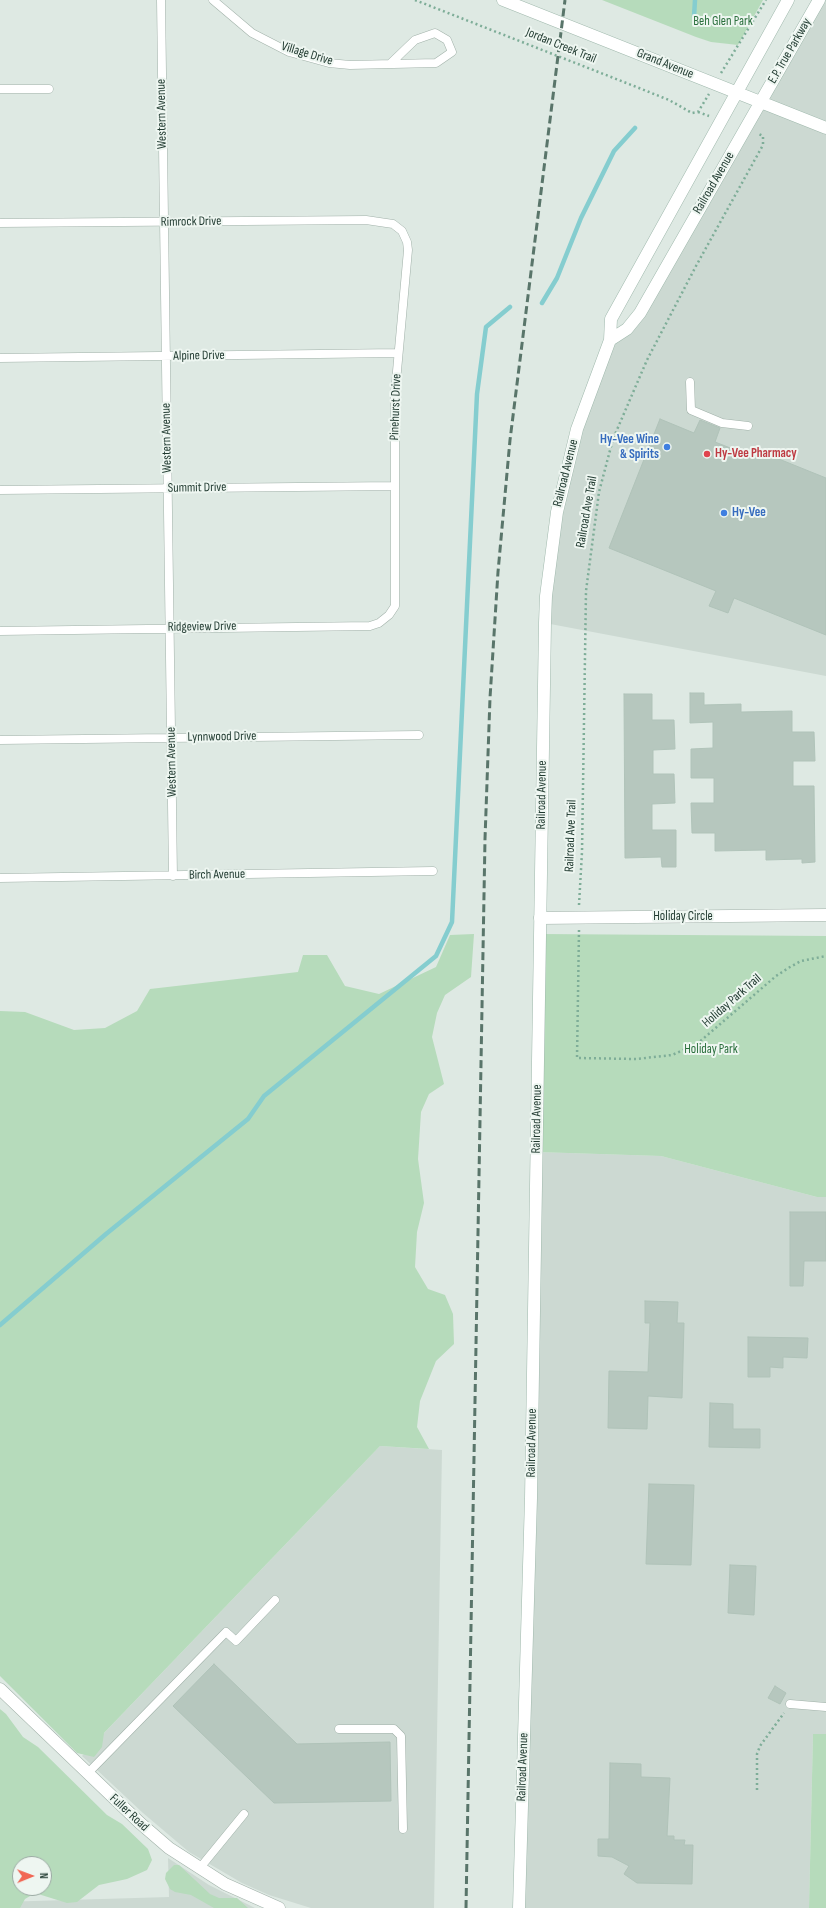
<!DOCTYPE html>
<style>
body{margin:0}
#map{position:relative;width:826px;height:1908px;overflow:hidden;background:#dee9e3;font-family:"Sofia Sans Condensed",sans-serif}
canvas{display:block}
.north{position:absolute;left:12px;top:1856px;width:40px;height:40px;box-sizing:border-box;background:#eef6f1;border:1px solid #9baaa3;border-radius:50%;rotate:89deg;font-size:11px;font-weight:700;line-height:16px;text-align:center;color:#1f392f}
.north::after{content:'';display:block;margin:auto;width:14px;height:18px;background:#f16754;clip-path:polygon(50% 0,100% 100%,50% 72%,0 100%)}
</style>
<div id="map">
<canvas width="826" height="1908"></canvas>
<div class="north">N</div>
</div>
<script>
const ctx = document.querySelector('canvas').getContext('2d');
ctx.lineJoin = 'round';
function fill(path, color) {
  ctx.fillStyle = color;
  ctx.fill(path, 'evenodd');
}
function poly(rows) {
  const path = new Path2D();
  for (const r of rows) {
    path.moveTo(r[0], r[1]);
    for (let i = 2; i < r.length; i += 2) path.lineTo(r[i], r[i + 1]);
  }
  return path;
}
function stroke(path, color, width, dash) {
  ctx.strokeStyle = color;
  ctx.lineWidth = width;
  ctx.lineCap = dash ? 'butt' : 'round';
  ctx.setLineDash(dash || []);
  ctx.stroke(path);
}
function write(font, color, halo, rows, align = 'center') {
  ctx.font = font + ' "Sofia Sans Condensed",sans-serif';
  ctx.lineWidth = 4;
  ctx.setLineDash([]);
  ctx.textBaseline = 'middle';
  ctx.strokeStyle = halo;
  ctx.fillStyle = color;
  for (const [text, x, y, turn = 0] of rows) {
    ctx.save();
    ctx.translate(x, y);
    ctx.rotate((+turn || 0) * Math.PI / 180);
    ctx.textAlign = isNaN(turn) ? turn : align;
    if (halo) ctx.strokeText(text, 0, 0);
    ctx.fillText(text, 0, 0);
    ctx.restore();
  }
}
fill(poly([
 [819,0,826,0,826,676,545,623,557,512,610,340,627,329],
 [537,1152,661,1156,817,1197,826,1197,826,1734,813,1734,809,1908,521,1908],
 [380,1446,442,1450,434,1908,311,1908,269,1895,242,1883,189,1852,143,1813,82,1756],
 [168,1858,209,1885,255,1908,0,1908,0,1902,169,1897]
]), '#ccd9d2');
fill(poly([
 [602,0,763,0,738,45,711,42,696,37],
 [474,934,471,977,445,995,437,1013,432,1037,444,1084,429,1094,421,1112,418,1159,424,1203,417,1232,415,1267,428,1289,445,1295,453,1314,454,1344,436,1361,420,1401,417,1427,429,1449,380,1446,104,1733,102,1747,94,1757,77,1753,0,1676,0,1011,25,1012,74,1030,105,1028,137,1011,150,989,298,972,303,955,327,955,345,986,379,994,436,967,450,935],
 [540,934,826,936,826,1197,817,1197,661,1156,537,1152],
 [0,1709,6,1714,23,1737,38,1747,107,1815,122,1824,148,1849,152,1860,147,1870,127,1879,99,1885,77,1902,67,1903,35,1893,25,1899,20,1908,0,1908],
 [20,1864,44,1864,44,1888,20,1888],
 [813,1734,826,1734,826,1908,809,1908],
 [174,1865,179,1865,210,1894,219,1898,237,1898,248,1908,214,1908,191,1895,175,1892,170,1889,165,1879,166,1873]
]), '#b6dbbb');
stroke(poly([
 [694,17,695,0],
 [542,303,557,278,581,218,614,151,635,128],
 [0,1325,106,1234,248,1119,264,1096,436,956,452,922,477,394,486,327,510,307]
]), '#85cdcf', 4.5);
const building = poly([
 [660,419,694,433,700,420,720,428,715,442,743,453,744,450,753,454,755,452,768,458,769,455,826,478,826,635,734,598,728,613,709,606,716,591,609,548,660,419],
 [690,693,704,693,704,705,741,704,741,712,792,711,792,732,814,732,815,761,793,761,793,786,814,786,815,862,802,863,802,859,766,860,766,850,715,851,715,833,692,833,691,803,714,803,714,778,691,778,691,749,713,748,713,722,690,723,690,693],
 [624,694,652,694,652,720,674,720,675,749,653,750,653,774,674,774,675,803,652,804,652,830,676,830,676,867,662,867,661,857,625,858,624,694],
 [790,1212,826,1212,826,1261,804,1261,803,1286,790,1286,790,1212],
 [645,1301,678,1302,677,1323,684,1323,682,1398,648,1396,647,1429,608,1428,609,1371,648,1372,650,1323,645,1323,645,1301],
 [748,1337,808,1338,807,1358,783,1357,783,1368,770,1367,770,1377,748,1377,748,1337],
 [710,1403,733,1404,733,1429,760,1429,760,1448,709,1447,710,1403],
 [649,1484,694,1485,691,1565,646,1564,649,1484],
 [730,1565,756,1566,754,1615,728,1613,730,1565],
 [214,1664,297,1744,390,1742,391,1801,274,1803,173,1706,214,1664],
 [775,1686,786,1693,780,1704,768,1698,775,1686],
 [610,1763,641,1764,641,1777,670,1778,667,1836,674,1836,674,1840,685,1840,684,1845,693,1845,692,1884,637,1883,624,1874,629,1866,612,1857,598,1856,598,1839,609,1839,610,1763]
]);
fill(building, '#b6c7be');
stroke(building, '#b0c3b9', 1);
const service = poly([
 [161,0,173,876],
 [213,0,252,33,289,52,329,63,350,65,436,63,452,52,447,40,435,33,415,40,391,63],
 [0,89,49,89],
 [0,223,366,220,393,224,402,231,407,242,408,250,395,393,395,606,389,615,379,623,370,626,0,631],
 [0,358,398,353],
 [690,382,691,410,722,423,748,426],
 [0,490,395,486],
 [0,740,419,735],
 [0,878,433,871],
 [790,1704,826,1707],
 [339,1729,394,1729,401,1736,403,1829],
 [88,1773,226,1632,236,1641,275,1600],
 [199,1869,244,1814]
]);
const minor = poly([
 [540,918,826,915]
]);
const tertiary = poly([
 [0,1689,140,1823,169,1848,225,1884,279,1908]
]);
const secondary = poly([
 [503,0,826,128],
 [610,340,627,329,640,313,819,0],
 [519,1908,531,1498,545,623,546,596,557,512,577,429,610,340,611,319,788,0]
]);
stroke(service, '#a1b1a9', 9);
stroke(minor, '#a1b1a9', 13);
stroke(tertiary, '#a1b1a9', 13);
stroke(secondary, '#9fb8ac', 13);
stroke(poly([
 [415,0,634,86,669,100,692,113,698,112,709,94],
 [721,73,766,0],
 [698,112,709,116],
 [579,905,582,852,586,591,599,492,613,439,647,360,696,266,763,145,763,136,757,133],
 [579,930,577,1058,636,1059,672,1055,697,1044,776,976,790,967,801,961,826,956],
 [757,1790,757,1754,760,1746,784,1713]
]), '#7ead98', 2.5, [2, 3]);
stroke(service, '#fff', 8);
stroke(minor, '#fff', 12);
stroke(tertiary, '#fff', 12);
stroke(secondary, '#fff', 12);
stroke(poly([
 [466,1908,485,839,490,698,498,572,510,440,565,0]
]), '#59756a', 3, [8, 4]);
for (const [x, y, r, color] of [
 [667,447,4,"#3f7fe0"],
 [707,454,4,"#e0444e"],
 [724,513,4,"#3f7fe0"]
]) {
  const dot = new Path2D();
  dot.arc(x, y, r, 0, 2 * Math.PI);
  ctx.fillStyle = color;
  ctx.fill(dot);
  stroke(dot, '#eef6f1', 1.5);
}
write('13px', '#2a6f3c', '#eef6f1', [
 ["Beh Glen Park",723,22],
 ["Holiday Park",711,1050]
]);
write('13px', '#1f392f', '#eef6f1', [
 ["Jordan Creek Trail",561,46,22],
 ["E.P. True Parkway",790,51,-60],
 ["Village Drive",307,54,17],
 ["Grand Avenue",665,64,22],
 ["Western Avenue",162,114,-91],
 ["Railroad Avenue",714,183,-60],
 ["Rimrock Drive",191,222,-1],
 ["Alpine Drive",199,356,-1],
 ["Pinehurst Drive",396,407,-88],
 ["Western Avenue",167,438,-91],
 ["Railroad Avenue",566,473,-76],
 ["Summit Drive",197,488,-1],
 ["Railroad Ave Trail",587,512,-80],
 ["Ridgeview Drive",202,627,-1],
 ["Lynnwood Drive",222,737,-1],
 ["Western Avenue",172,762,-91],
 ["Railroad Avenue",542,795,-89],
 ["Railroad Ave Trail",571,836,-88],
 ["Birch Avenue",217,875,-1],
 ["Holiday Circle",683,917],
 ["Holiday Park Trail",732,1001,-41],
 ["Railroad Avenue",537,1119,-89],
 ["Railroad Avenue",532,1443,-89],
 ["Railroad Avenue",523,1767,-88],
 ["Fuller Road",129,1813,43]
]);
write('bold 13px', '#366cbe', '#eef6f1', [
 ["Hy-Vee Wine",659,440],
 ["& Spirits",659,455],
 ["Hy-Vee",732,513,"left"]
], 'right');
write('bold 13px', '#be3a42', '#eef6f1', [
 ["Hy-Vee Pharmacy",715,454]
], 'left');
</script>
